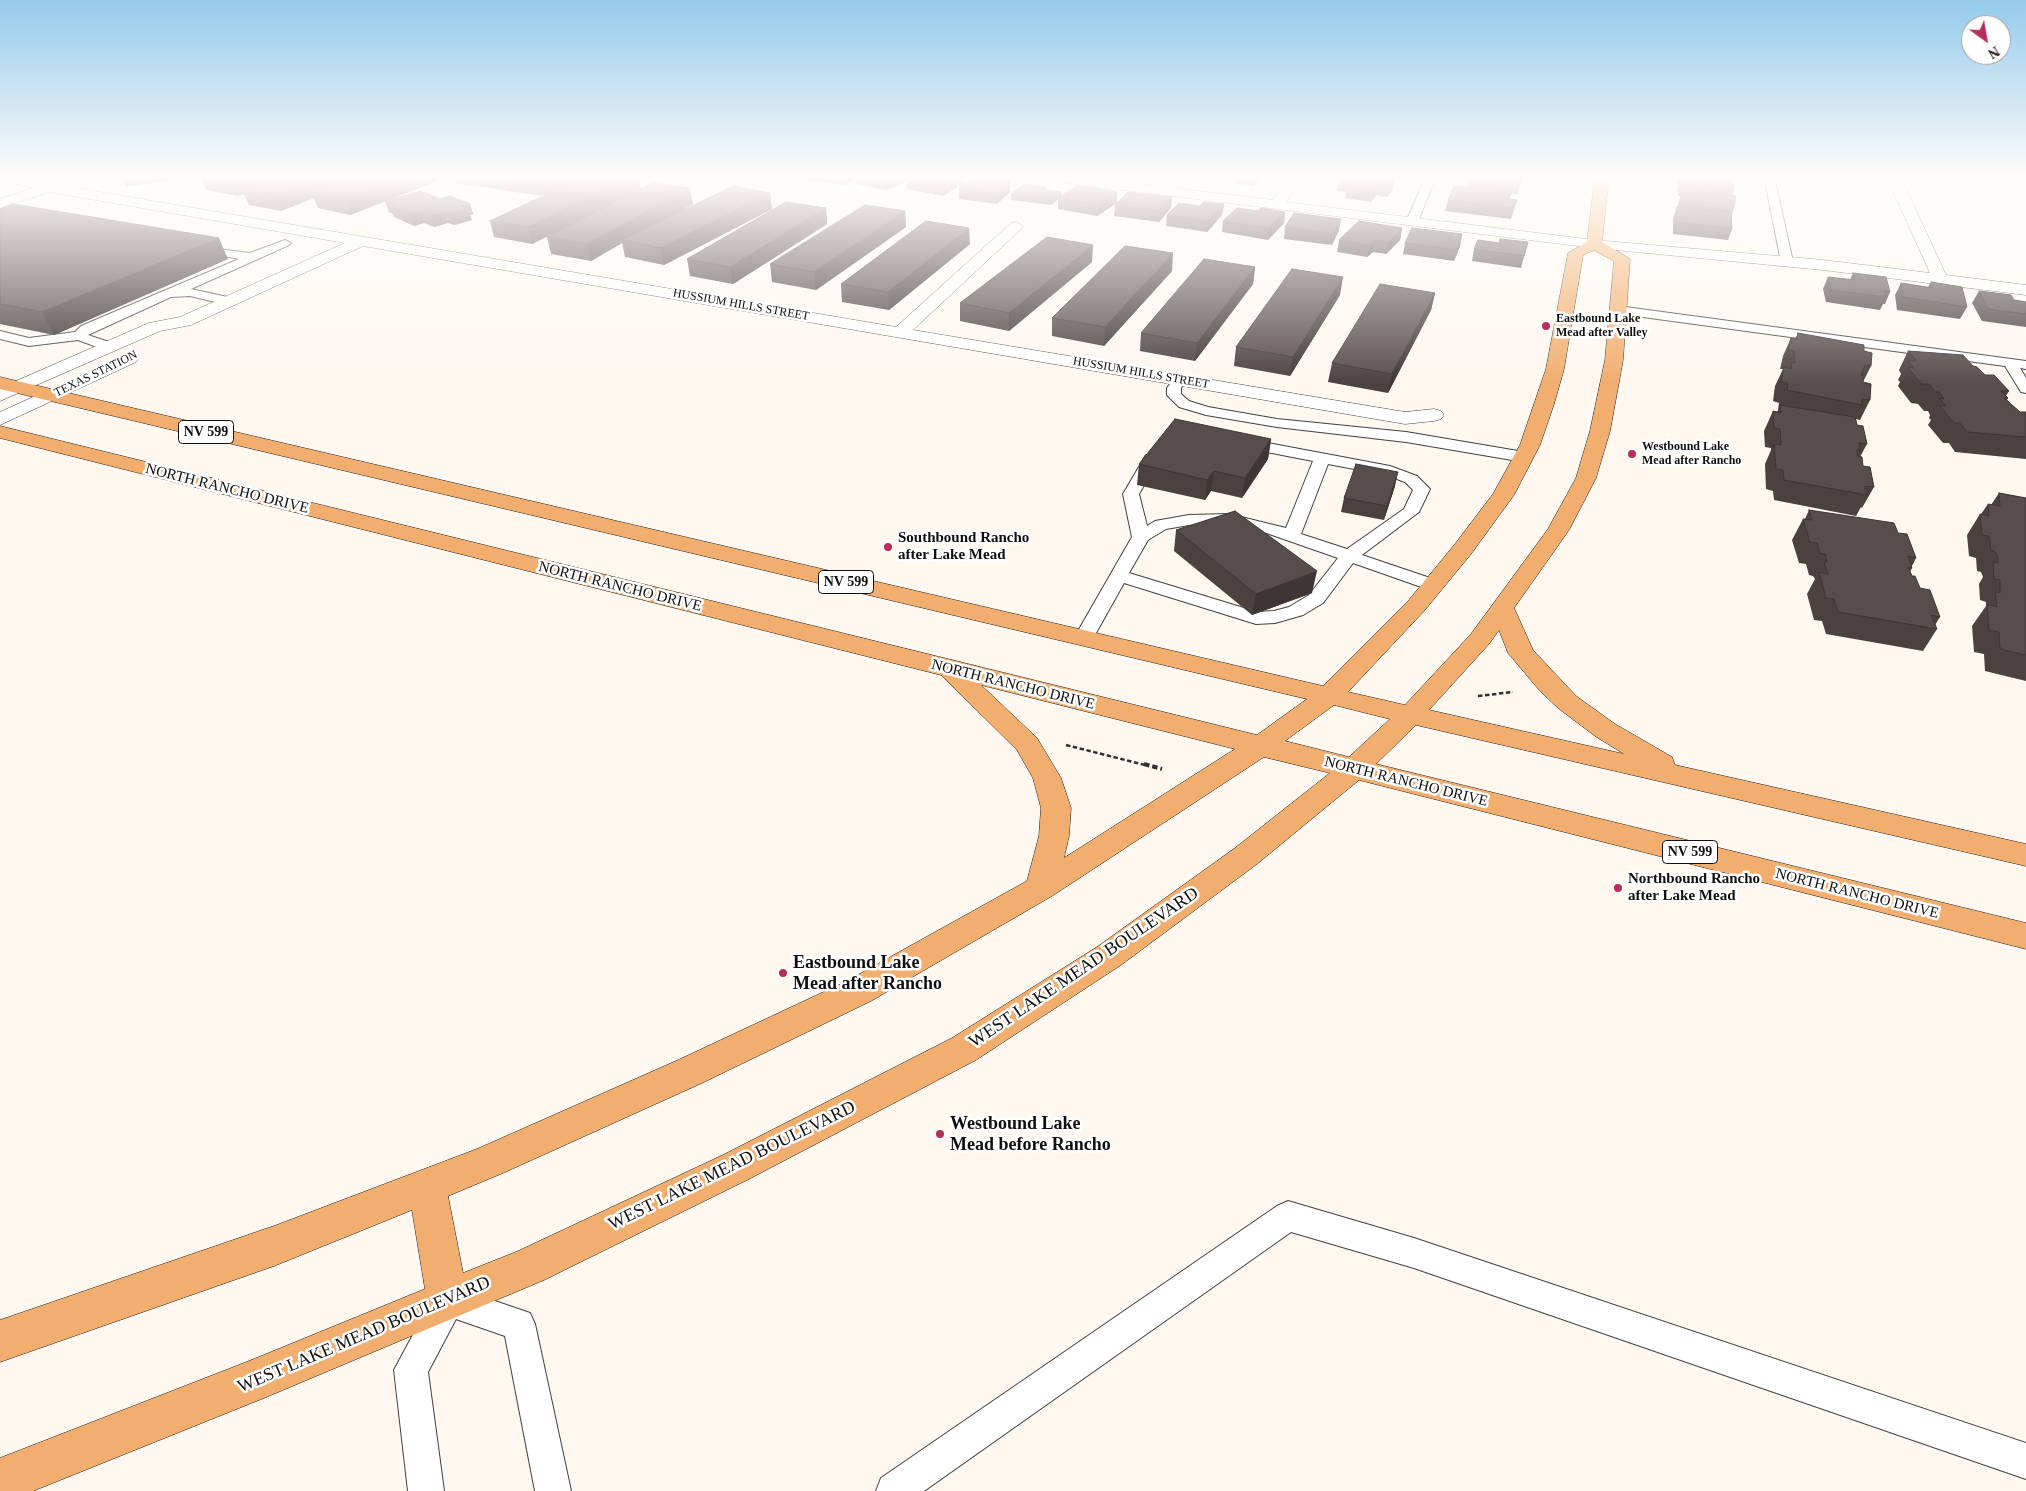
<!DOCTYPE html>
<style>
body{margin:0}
#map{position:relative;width:2026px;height:1491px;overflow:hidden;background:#fef8f1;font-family:Georgia,serif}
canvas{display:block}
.north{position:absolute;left:1961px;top:15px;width:50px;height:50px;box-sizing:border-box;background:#fff;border:1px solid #9f9f9f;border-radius:50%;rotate:148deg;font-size:14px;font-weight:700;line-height:20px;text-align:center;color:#0f0f0f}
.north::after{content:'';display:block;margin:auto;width:18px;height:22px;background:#b72e59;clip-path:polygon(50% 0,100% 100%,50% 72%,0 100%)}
</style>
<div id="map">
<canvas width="2026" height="1491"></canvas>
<div class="north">N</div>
</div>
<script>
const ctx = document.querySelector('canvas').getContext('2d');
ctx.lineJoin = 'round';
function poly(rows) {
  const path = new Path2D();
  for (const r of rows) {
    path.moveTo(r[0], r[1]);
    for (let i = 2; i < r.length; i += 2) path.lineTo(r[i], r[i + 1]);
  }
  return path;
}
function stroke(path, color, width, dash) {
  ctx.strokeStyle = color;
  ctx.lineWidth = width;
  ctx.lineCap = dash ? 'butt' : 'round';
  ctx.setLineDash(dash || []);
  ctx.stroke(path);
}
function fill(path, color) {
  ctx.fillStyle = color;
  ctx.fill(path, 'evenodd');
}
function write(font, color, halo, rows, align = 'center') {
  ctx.font = font + ' Georgia,serif';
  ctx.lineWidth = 5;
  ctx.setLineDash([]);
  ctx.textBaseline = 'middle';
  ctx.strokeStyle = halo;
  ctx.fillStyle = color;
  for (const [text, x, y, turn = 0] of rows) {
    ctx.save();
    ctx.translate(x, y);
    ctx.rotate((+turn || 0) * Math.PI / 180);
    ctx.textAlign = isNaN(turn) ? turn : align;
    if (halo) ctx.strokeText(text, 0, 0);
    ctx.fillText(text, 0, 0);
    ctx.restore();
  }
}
const lane = poly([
 [1426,176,1436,176,1418,222,1416,224,1408,224,1406,222,1426,176],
 [1764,176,1774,176,1793,262,1791,265,1787,266,1781,262,1764,176],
 [285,240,291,243,289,245,191,289,232,298,234,301,232,304,228,305,190,296,171,297,88,335,115,344,117,347,115,350,105,350,78,340,29,346,0,339,0,331,29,338,75,332,81,326,239,259,194,250,194,246,250,253,285,240],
 [1618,306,2026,361,2026,369,2020,368,2026,378,2026,393,2021,392,2005,366,1613,313,1612,310,1613,307,1618,306],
 [1180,376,1187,380,1181,388,1181,394,1189,401,1208,407,1277,419,1406,432,1524,452,1532,457,1524,462,1406,442,1277,427,1206,415,1179,407,1167,395,1167,388,1175,377,1180,376],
 [1241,438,1390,466,1417,476,1430,489,1419,512,1362,555,1439,581,1442,585,1439,589,1427,589,1353,563,1323,603,1303,615,1275,623,1256,624,1124,583,1091,642,1077,642,1074,638,1132,537,1123,494,1146,455,1158,455,1160,458,1139,494,1147,526,1155,521,1189,515,1229,514,1286,528,1313,461,1236,446,1233,443,1236,440,1241,438],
 [1328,464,1386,475,1405,482,1413,490,1404,509,1347,549,1301,534,1328,464],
 [1229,524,1255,529,1338,558,1309,595,1289,607,1274,611,1257,612,1129,573,1148,540,1166,529,1189,525,1229,524],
 [1288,1201,1414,1238,2026,1443,2026,1479,1414,1268,1291,1232,924,1491,876,1491,881,1478,1277,1206,1288,1201],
 [448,1285,530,1313,535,1324,571,1491,535,1491,505,1336,456,1319,428,1372,444,1491,408,1491,394,1370,437,1290,448,1285]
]);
const street = poly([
 [5,176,896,327,1011,223,1016,222,1023,226,1021,229,913,330,1405,412,1434,409,1441,411,1444,415,1441,419,1434,421,1405,424,363,246,191,325,160,331,0,401,0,388,149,323,180,317,345,243,49,192,0,208,0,199,33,188,5,182,3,179,5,176],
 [1035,176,1074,176,1273,200,1289,176,1303,176,1286,202,1594,240,1823,260,1930,273,1886,176,1900,176,1946,275,2026,285,2026,295,1823,270,1594,248,1042,180,1035,176],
 [130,353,136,354,139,358,136,362,0,425,0,412,130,353]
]);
const primary = poly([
 [1595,176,1609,176,1602,242,1630,259,1623,360,1610,431,1596,478,1569,530,1514,608,1533,650,1576,696,1615,724,1672,757,1675,765,2026,844,2026,866,1416,725,1376,764,2026,923,2026,949,1359,780,1257,864,1121,965,976,1060,749,1179,544,1280,264,1398,33,1491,0,1491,0,1458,249,1361,425,1289,412,1210,274,1266,0,1362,0,1320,274,1226,477,1149,676,1061,847,981,1027,881,1039,836,1041,808,1033,778,1017,750,941,675,0,438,0,426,1257,735,1307,699,0,389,0,377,1323,686,1409,600,1455,544,1493,494,1520,445,1546,369,1568,253,1587,242,1595,176],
 [1594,250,1614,261,1605,360,1590,431,1576,478,1548,529,1471,634,1405,705,1348,692,1425,610,1471,554,1514,495,1540,445,1554,404,1564,369,1583,255,1594,250],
 [1499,630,1508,653,1540,691,1558,708,1595,736,1624,754,1429,710,1489,644,1499,630],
 [981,685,1235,749,1064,858,1069,836,1071,808,1061,778,1037,738,981,685],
 [1334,705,1390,719,1349,757,1285,741,1334,705],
 [1264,757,1330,773,1235,848,1097,947,952,1038,723,1155,516,1252,463,1273,448,1196,503,1173,702,1083,871,1001,1052,896,1264,757]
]);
stroke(lane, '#424242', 2);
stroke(street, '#424242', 1);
stroke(primary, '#202020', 1);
stroke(poly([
 [1478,696,1513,692],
 [1066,745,1149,766]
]), '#313131', 2.5, [4.5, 2.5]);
stroke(poly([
 [1144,764,1162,769]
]), '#313131', 4, [5.5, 3]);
fill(lane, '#fff');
fill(street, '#fff');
fill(primary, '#f1ae6e');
fill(poly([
 [200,176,450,176,350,215,318,208,314,198,281,211,249,205,244,194,237,196,206,190],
 [454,176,576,176,577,180,586,176,638,176,641,189,693,204,668,218,770,193,772,209,664,265,625,257,622,243,591,261,551,254,547,237,583,218,532,244,494,237,490,221,542,196,456,183],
 [788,176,802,176,800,178],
 [807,176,964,176,964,183,943,196,907,189,907,181,886,190,856,184,856,178,845,185,807,180],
 [974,176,994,176,994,179,1010,192,997,204,959,199,959,188],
 [1180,176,1207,176,1204,179],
 [1214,176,1265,176,1253,186,1236,183,1237,182,1214,178],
 [1343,176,1398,176,1394,180,1392,191,1387,197,1376,195,1371,202,1345,198,1346,192,1337,191,1339,180],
 [1460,176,1521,176,1520,177,1523,178,1517,194,1511,194,1509,199,1517,200,1511,219,1445,211,1448,200,1466,188,1470,179,1459,177],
 [1672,176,1731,176,1734,190,1732,196,1733,211,1732,215,1732,229,1728,240,1673,234,1673,218,1681,196,1678,196,1677,182,1678,179,1673,178],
 [1046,187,1046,190,1061,197,1117,192,1117,203,1097,216,1058,209,1058,199,1051,205,1011,200,1011,194],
 [1172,197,1171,208,1159,222,1114,216,1115,205],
 [440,199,470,204,473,214,470,215,472,220,454,225,448,223,434,227,424,223,414,226,394,217,393,214,389,212,385,201],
 [1224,204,1222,215,1207,232,1166,226,1167,215,1200,206],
 [826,208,827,224,733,284,690,276,687,259],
 [0,209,228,259,54,335,0,324],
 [905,211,906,227,816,290,772,282,770,264],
 [1258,211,1285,212,1284,223,1268,240,1222,232,1223,221],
 [1285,227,1339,230,1332,245,1284,239],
 [1402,228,1400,240,1386,254,1373,252,1367,257,1337,252,1339,240],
 [1462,234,1460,246,1454,261,1403,254,1405,243],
 [1528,242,1521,268,1472,261,1474,249,1499,243],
 [970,244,889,310,842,302,841,284],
 [1092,262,1009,331,960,321,960,303],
 [1255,267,1253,284,1195,361,1140,351,1141,333],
 [1172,271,1104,346,1052,336,1052,318],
 [1853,273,1890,292,1885,304,1883,304,1880,310,1826,302,1823,289,1828,277,1850,280],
 [1931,282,1967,307,1960,319,1897,310,1895,295,1901,283,1928,287],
 [1979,291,2014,300,2026,302,2026,327,1982,321,1972,303],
 [1435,293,1431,310,1388,393,1328,382,1332,363],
 [1340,295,1290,376,1234,366,1236,347],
 [1798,333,1864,351,1871,366,1863,382,1870,400,1860,420,1856,419,1857,425,1867,444,1860,457,1863,466,1874,487,1862,508,1861,507,1856,516,1774,500,1773,491,1766,489,1765,464,1771,450,1771,448,1765,447,1764,431,1773,411,1777,412,1778,410,1779,403,1773,401,1775,386,1783,369,1780,369,1783,356,1791,338,1795,339],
 [1908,351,1973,366,2009,391,2006,396,2008,398,2007,400,2020,412,2026,412,2026,459,1955,452,1949,443,1943,443,1928,425,1931,420,1929,418,1930,415,1928,411,1924,411,1918,404,1911,403,1898,386,1900,382,1898,380,1901,374,1899,370],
 [1271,439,1268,459,1242,498,1211,491,1205,500,1137,485,1139,464],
 [1395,486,1384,520,1341,512,1344,498],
 [1999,493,2026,498,2026,681,1985,671,1984,654,1974,652,1972,626,1986,606,1986,602,1980,600,1979,584,1983,577,1981,572,1977,571,1976,558,1969,556,1967,535,1980,514,1981,514,1988,504,1991,505],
 [1809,510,1898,533,1916,558,1912,566,1912,568,1910,572,1912,576,1940,617,1935,625,1937,629,1923,651,1826,634,1822,621,1814,620,1807,594,1815,579,1813,576,1809,575,1806,564,1799,563,1792,540,1803,519,1805,519],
 [1176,530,1312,593,1252,615,1174,551]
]), '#4b4240');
fill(poly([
 [121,176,193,176,126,187],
 [244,176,294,176,242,189,244,194,237,196,231,181],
 [327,176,373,176,312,193,314,198,281,211,275,195],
 [405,176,450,176,350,215,345,199],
 [571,176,576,176,578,184,549,198,547,187],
 [634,176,638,176,641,189,532,244,528,227],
 [844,176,856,176,856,178,845,185],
 [893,176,913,176,907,179,907,181,886,190,886,179],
 [958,176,964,176,964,183,943,196,942,185],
 [1255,176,1265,176,1253,186],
 [1390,176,1398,176,1388,187],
 [1394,180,1392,191,1387,197,1389,186],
 [1010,181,1010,192,997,204,997,193],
 [1514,183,1511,194,1508,201,1511,190],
 [1378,185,1376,195,1371,202,1373,191],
 [690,188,693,204,626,241,622,240,622,243,591,261,587,244],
 [1061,192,1061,197,1051,205,1051,200],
 [1117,192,1117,203,1097,216,1098,205],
 [770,193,772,209,664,265,661,248],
 [1172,197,1171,208,1159,222,1159,211],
 [470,204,473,214,470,215,472,220,454,225,451,214,461,206],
 [1224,204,1222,215,1207,232,1208,221],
 [826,208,827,224,733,284,730,267],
 [905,211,906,227,816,290,814,272],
 [421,212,424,223,414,226,411,214],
 [445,212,448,223,434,227,431,216],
 [1285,212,1284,223,1268,240,1269,228],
 [1341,219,1339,230,1332,245,1334,234],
 [969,228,970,244,889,310,888,292],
 [1402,228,1400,240,1386,254,1388,243],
 [1462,234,1460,246,1454,261,1457,250],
 [219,238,228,259,54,335,42,312],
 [1375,240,1373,252,1367,257,1370,246],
 [1093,245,1092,262,1009,331,1009,313],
 [1173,253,1172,271,1104,346,1105,327],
 [1255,267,1253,284,1195,361,1197,343],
 [1343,277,1340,295,1290,376,1293,357],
 [1435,293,1431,310,1388,393,1392,374],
 [1271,439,1268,459,1242,498,1245,478],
 [1214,471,1211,491,1205,500,1207,480],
 [1398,472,1395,486,1384,520,1387,506],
 [1317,571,1312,593,1252,615,1256,594]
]), '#3d3634');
const building = poly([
 [205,176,244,176,231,181,205,176],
 [279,176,327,176,275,195,242,189,279,176],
 [357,176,405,176,345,199,312,193,357,176],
 [476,176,571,176,547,187,476,176],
 [586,176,634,176,528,227,490,221,586,176],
 [869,176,893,176,886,179,869,176],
 [912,176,958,176,942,185,907,179,912,176],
 [974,176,992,176,989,179,1010,181,997,193,959,188,974,176],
 [1343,176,1364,176,1394,180,1389,186,1378,185,1373,191,1347,187,1351,182,1339,180,1343,176],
 [1471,176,1509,176,1523,178,1520,184,1514,183,1511,190,1467,184,1471,176],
 [1681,176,1731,176,1734,190,1682,185,1681,176],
 [653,183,690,188,587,244,547,237,653,183],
 [1025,184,1046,187,1042,189,1061,192,1051,200,1011,194,1025,184],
 [1078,185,1117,192,1098,205,1058,198,1078,185],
 [733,186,770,193,661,248,622,240,733,186],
 [1454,186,1480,189,1478,195,1517,200,1514,208,1448,200,1454,186],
 [1684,189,1736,196,1733,211,1679,203,1684,189],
 [421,191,440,199,450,196,470,204,461,206,468,209,451,214,445,212,431,216,421,212,411,214,390,206,394,205,385,201,421,191],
 [1128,192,1172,197,1159,211,1115,205,1128,192],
 [786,202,826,208,730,267,687,259,786,202],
 [1204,202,1224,204,1208,221,1167,215,1179,203,1200,206,1204,202],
 [13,204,219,238,42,312,0,304,0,209,13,204],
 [865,205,905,211,814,272,770,264,865,205],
 [1677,207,1731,213,1732,229,1677,222,1677,207],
 [1237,208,1258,211,1261,208,1285,212,1269,228,1223,221,1237,208],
 [1294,213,1341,219,1334,234,1285,227,1294,213],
 [926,221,969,228,888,292,841,284,926,221],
 [1359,221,1402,228,1388,243,1375,240,1370,246,1339,240,1359,221],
 [1412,228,1462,234,1457,250,1405,243,1412,228],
 [1047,237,1093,245,1009,313,960,303,1047,237],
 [1500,239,1528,242,1524,256,1474,249,1478,240,1499,243,1500,239],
 [1125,246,1173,253,1105,327,1052,318,1125,246],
 [1204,259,1255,267,1197,343,1141,333,1204,259],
 [1292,269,1343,277,1293,357,1236,347,1292,269],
 [1853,273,1886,277,1890,292,1884,291,1886,297,1831,290,1828,277,1855,280,1853,273],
 [1931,282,1962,287,1967,307,1903,297,1901,283,1932,288,1931,282],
 [1380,284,1435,293,1392,374,1332,363,1380,284],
 [1979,291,2011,295,2014,300,2026,302,2026,314,1988,309,1979,291],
 [1798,333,1864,345,1864,351,1872,353,1871,366,1865,365,1861,375,1863,376,1863,382,1871,384,1870,400,1862,399,1862,405,1787,390,1788,383,1781,382,1784,367,1791,369,1792,362,1795,363,1794,351,1788,350,1791,338,1797,339,1798,333],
 [1908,351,1963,355,1973,366,1977,367,1985,375,1994,375,2009,391,2001,391,2008,398,2004,398,2020,412,2026,412,2026,437,1967,432,1960,423,1954,423,1939,405,1946,406,1939,398,1944,399,1939,392,1935,392,1929,384,1921,384,1908,367,1914,368,1908,361,1917,361,1908,351],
 [1780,405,1855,417,1857,425,1863,426,1867,444,1859,443,1860,451,1857,450,1858,456,1862,457,1863,466,1870,467,1874,487,1865,486,1867,495,1784,480,1783,470,1776,469,1774,444,1781,445,1780,429,1774,428,1773,411,1781,413,1780,405],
 [1175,419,1271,439,1245,478,1214,471,1207,480,1139,464,1175,419],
 [1356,464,1398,472,1387,506,1344,498,1356,464],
 [1999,493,2026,498,2026,655,2000,649,1999,632,1989,630,1987,604,1997,607,1995,592,2000,593,2000,580,1994,579,1993,562,1998,563,1997,555,1994,551,1991,550,1989,536,1982,535,1980,514,1989,516,1988,504,2000,506,1999,493],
 [1809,510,1894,523,1898,533,1907,534,1916,558,1908,556,1912,568,1908,567,1912,576,1915,576,1920,588,1930,590,1940,617,1931,615,1937,629,1838,612,1834,599,1826,598,1819,572,1828,574,1824,562,1827,562,1825,554,1820,553,1817,543,1810,542,1803,519,1812,520,1809,510],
 [1235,511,1317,571,1256,594,1176,530,1235,511]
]);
fill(building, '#574d4b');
stroke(building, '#3d3634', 1);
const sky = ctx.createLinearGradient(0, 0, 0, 385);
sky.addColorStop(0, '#95cbec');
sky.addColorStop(0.46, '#fffcf9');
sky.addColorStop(1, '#fffcf900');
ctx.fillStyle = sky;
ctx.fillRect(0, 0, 2026, 385);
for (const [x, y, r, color] of [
 [1546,326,5,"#b72e59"],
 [1632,454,5,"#b72e59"],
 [888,547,5,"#b72e59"],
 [1618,888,5,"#b72e59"],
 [783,973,5,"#b72e59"],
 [940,1134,5,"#b72e59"]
]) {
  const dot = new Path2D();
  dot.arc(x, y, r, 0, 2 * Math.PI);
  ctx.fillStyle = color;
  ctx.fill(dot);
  stroke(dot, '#fff', 2);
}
write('12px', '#0f0f0f', '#fff', [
 ["HUSSIUM HILLS STREET",741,305,10],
 ["HUSSIUM HILLS STREET",1141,373,10],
 ["TEXAS STATION",96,374,-26]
]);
write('bold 12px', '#0f0f0f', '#fff', [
 ["Eastbound Lake",1556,319],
 ["Mead after Valley",1556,333],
 ["Westbound Lake",1642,447],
 ["Mead after Rancho",1642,461]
], 'left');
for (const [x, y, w] of [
 [206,432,55],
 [846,582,55],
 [1690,852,55]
]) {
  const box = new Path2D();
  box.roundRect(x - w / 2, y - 11.5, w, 23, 4);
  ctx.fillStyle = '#fff';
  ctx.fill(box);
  stroke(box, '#0f0f0f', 1);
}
write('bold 14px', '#0f0f0f', null, [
 ["NV 599",206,432],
 ["NV 599",846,582],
 ["NV 599",1690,852]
]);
write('15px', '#0f0f0f', '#fff', [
 ["NORTH RANCHO DRIVE",227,489,14],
 ["NORTH RANCHO DRIVE",620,587,14],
 ["NORTH RANCHO DRIVE",1013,685,14],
 ["NORTH RANCHO DRIVE",1406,782,14],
 ["NORTH RANCHO DRIVE",1857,894,14]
]);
write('bold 15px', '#0f0f0f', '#fff', [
 ["Southbound Rancho",898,538],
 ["after Lake Mead",898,555],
 ["Northbound Rancho",1628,879],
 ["after Lake Mead",1628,896]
], 'left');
write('bold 18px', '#0f0f0f', '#fff', [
 ["Eastbound Lake",793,963],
 ["Mead after Rancho",793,984],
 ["Westbound Lake",950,1124],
 ["Mead before Rancho",950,1145]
], 'left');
write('18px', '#0f0f0f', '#fff', [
 ["WEST LAKE MEAD BOULEVARD",1084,968,-34],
 ["WEST LAKE MEAD BOULEVARD",732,1166,-26],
 ["WEST LAKE MEAD BOULEVARD",364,1335,-23]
]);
</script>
